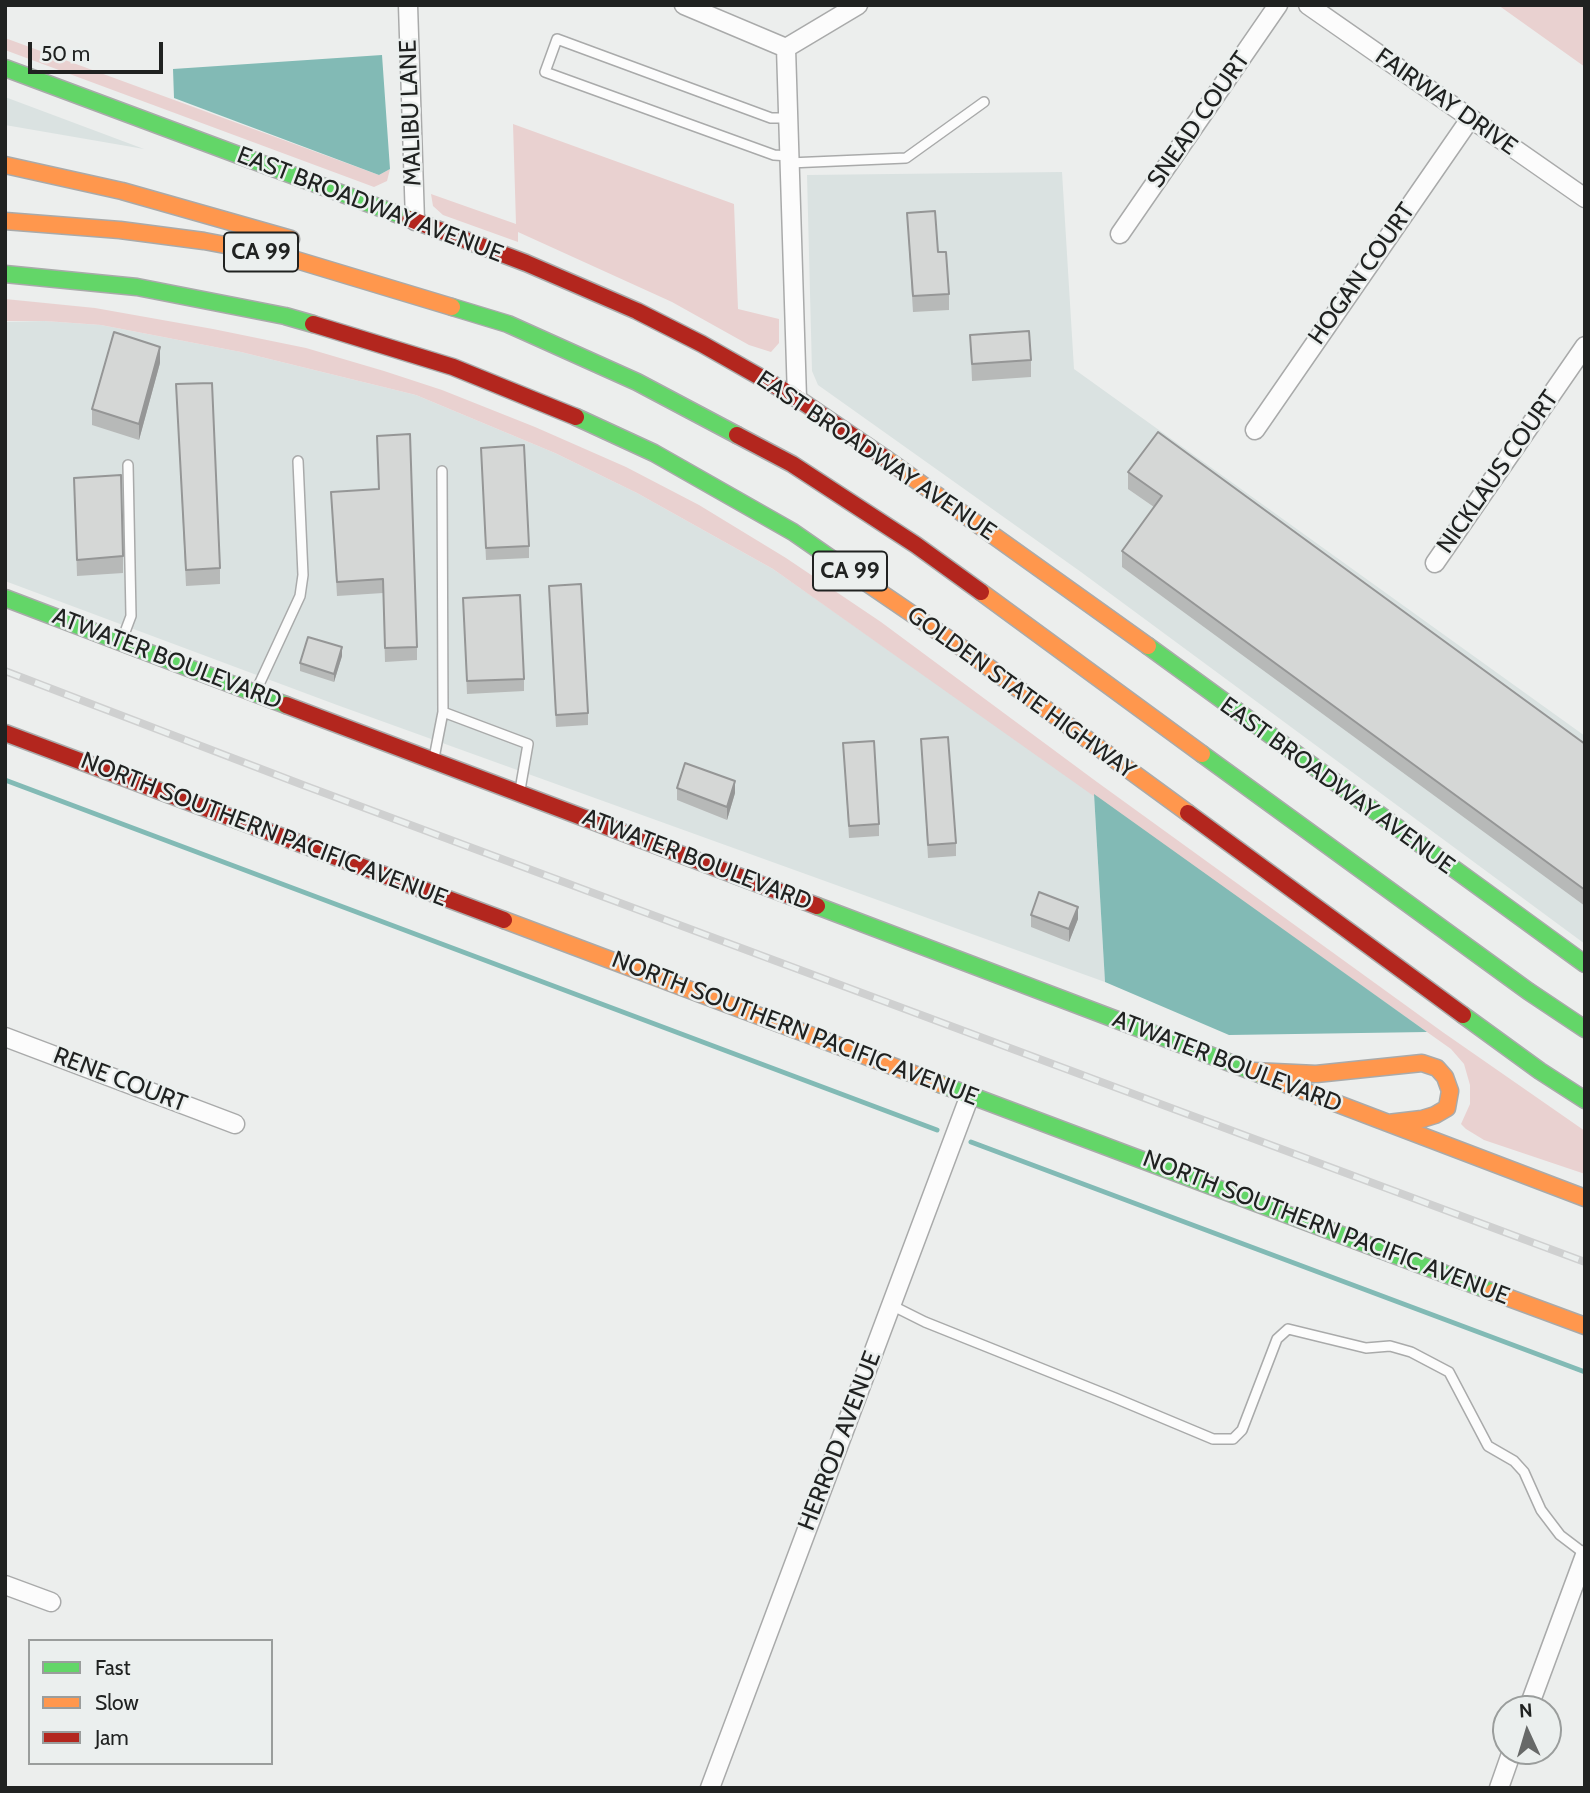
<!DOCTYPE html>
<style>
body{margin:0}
#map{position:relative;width:1590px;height:1793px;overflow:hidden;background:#eceeed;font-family:Cabin,sans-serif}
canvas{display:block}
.frame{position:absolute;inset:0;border:7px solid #202221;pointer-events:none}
.legend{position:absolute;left:28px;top:1639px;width:245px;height:126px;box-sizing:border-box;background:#ebefee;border:2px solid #9a9d9c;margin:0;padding:9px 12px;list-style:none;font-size:21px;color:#202221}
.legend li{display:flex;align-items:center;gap:14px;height:35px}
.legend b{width:35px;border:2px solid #9a9d9c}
.north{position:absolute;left:1492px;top:1695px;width:70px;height:70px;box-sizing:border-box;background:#ebefee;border:2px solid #9a9d9c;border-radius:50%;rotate:356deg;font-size:19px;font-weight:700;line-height:28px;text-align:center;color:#202221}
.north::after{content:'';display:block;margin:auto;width:24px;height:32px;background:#676968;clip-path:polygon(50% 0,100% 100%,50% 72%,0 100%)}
.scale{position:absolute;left:28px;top:42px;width:135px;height:32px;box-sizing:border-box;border:4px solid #202221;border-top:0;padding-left:9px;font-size:21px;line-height:24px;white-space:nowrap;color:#202221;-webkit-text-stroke:5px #ebefee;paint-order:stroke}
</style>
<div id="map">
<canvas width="1590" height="1793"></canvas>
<div class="frame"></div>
<ul class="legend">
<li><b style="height:9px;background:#63d668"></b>Fast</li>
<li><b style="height:9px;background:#ff974d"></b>Slow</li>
<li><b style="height:9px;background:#b3261e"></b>Jam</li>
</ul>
<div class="north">N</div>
<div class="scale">50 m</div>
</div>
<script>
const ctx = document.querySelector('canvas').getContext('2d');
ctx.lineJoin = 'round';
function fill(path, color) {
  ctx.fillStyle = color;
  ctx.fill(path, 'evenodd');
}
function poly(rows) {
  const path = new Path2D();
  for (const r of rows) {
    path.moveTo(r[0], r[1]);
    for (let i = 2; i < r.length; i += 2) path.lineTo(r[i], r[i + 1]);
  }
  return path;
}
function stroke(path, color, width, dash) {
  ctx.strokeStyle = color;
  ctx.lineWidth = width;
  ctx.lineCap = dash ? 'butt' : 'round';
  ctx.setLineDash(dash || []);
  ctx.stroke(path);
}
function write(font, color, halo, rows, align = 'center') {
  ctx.font = font + ' Cabin,sans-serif';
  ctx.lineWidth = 5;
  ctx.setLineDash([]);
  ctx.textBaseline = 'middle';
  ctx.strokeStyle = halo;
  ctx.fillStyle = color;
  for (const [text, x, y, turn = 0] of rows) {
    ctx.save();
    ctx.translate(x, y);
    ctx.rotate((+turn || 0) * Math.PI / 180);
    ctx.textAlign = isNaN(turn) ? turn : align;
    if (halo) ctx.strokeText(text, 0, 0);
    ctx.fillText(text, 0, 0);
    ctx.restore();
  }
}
fill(poly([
 [5,97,144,149,5,125],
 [1062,172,1074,369,1585,736,1585,944,1081,572,818,385,812,371,807,175],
 [45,321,101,325,241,352,416,395,555,453,637,493,773,569,1094,794,1105,982,337,705,5,581,5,322]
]), '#dae2e1');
fill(poly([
 [1498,5,1585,5,1585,67],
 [5,38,379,175,390,169,387,181,374,187,5,50],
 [513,124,734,204,738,309,779,319,779,343,771,352,749,345,672,302,518,232,518,242,443,215,433,206,431,194,516,224],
 [5,299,95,308,213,329,306,348,384,371,442,390,535,427,626,467,699,505,786,558,881,622,1097,782,1444,1033,1585,1131,1585,1174,1484,1140,1466,1129,1461,1124,1470,1104,1470,1085,1464,1064,1451,1049,773,569,637,493,555,453,416,395,241,352,101,325,45,321,5,321]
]), '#e9d1d0');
fill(poly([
 [382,55,390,169,379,175,174,98,173,69],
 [1094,794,1427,1032,1229,1035,1105,982]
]), '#82bab5');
stroke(poly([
 [5,780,937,1130],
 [971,1142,1585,1372]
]), '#82bab5', 5);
const lane = poly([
 [788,118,771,118,557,39,545,72,774,155,789,156],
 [789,163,906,158,984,102],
 [122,640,131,616,128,465],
 [256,691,300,596,303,575,298,461],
 [443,712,528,744,520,790],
 [434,758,443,712,442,471],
 [891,1305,925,1322,1115,1398,1213,1439,1233,1439,1242,1430,1277,1339,1288,1329,1366,1348,1390,1346,1411,1352,1449,1372,1488,1446,1514,1461,1524,1472,1541,1510,1560,1535,1585,1554]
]);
const street = poly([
 [408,5,415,221],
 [684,5,786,48],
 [1308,5,1585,198],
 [786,48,797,398],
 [786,48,858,5],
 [1120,234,1278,5],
 [1255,430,1470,119],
 [1435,563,1585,346],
 [5,1037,235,1124],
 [5,1585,51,1602],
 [1528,1709,1585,1555],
 [710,1788,970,1095],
 [1499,1788,1512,1751]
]);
const fast = poly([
 [5,68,410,219],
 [5,274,137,287,285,316,313,324],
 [452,307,508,324,637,382,737,435],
 [576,417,654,453,793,532,852,573],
 [5,598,286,705],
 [1148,646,1585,964],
 [1202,754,1528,991,1585,1029],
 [817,906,1262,1075],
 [1463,1015,1540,1071,1585,1100],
 [940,1084,1493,1292]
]);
const slow = poly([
 [5,165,122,191,291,239],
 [5,221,120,230,204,241,283,256,452,307],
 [885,458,1148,646],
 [852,573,965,650,1188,813],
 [981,592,1202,754],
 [504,920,940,1084],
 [1253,1071,1316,1074,1422,1063,1437,1068,1445,1077,1450,1091,1447,1108,1435,1115,1422,1119,1388,1123,1262,1075],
 [1388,1123,1585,1198],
 [1493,1292,1585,1326]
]);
const jam = poly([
 [410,219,526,263,637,311,702,344,797,398,885,458],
 [313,324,453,367,576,417],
 [737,435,792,464,916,545,981,592],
 [286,705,817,906],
 [5,733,504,920],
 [1188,813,1463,1015]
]);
stroke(lane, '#a9aaaa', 12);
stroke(street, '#a9aaaa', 21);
stroke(fast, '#a9aaaa', 19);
stroke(slow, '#a9aaaa', 19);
stroke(jam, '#a9aaaa', 19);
stroke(lane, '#fcfcfc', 9);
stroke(street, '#fcfcfc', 18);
stroke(fast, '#63d668', 16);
stroke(slow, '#ff974d', 16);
stroke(jam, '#b3261e', 16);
const rail = poly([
 [5,671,303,785,1585,1262]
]);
stroke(rail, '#cfd0d0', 8);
stroke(rail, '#ebefee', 5, [16]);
fill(poly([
 [907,213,938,252,949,294,949,310,913,312],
 [970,335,1031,360,1031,377,972,381],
 [160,363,139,440,92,425,92,409],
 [176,384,220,568,220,584,186,586],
 [377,436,417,647,417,660,385,662,383,593,337,596,331,492,379,489],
 [481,448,529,546,529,558,486,560],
 [1128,472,1585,744,1585,906,1122,567,1122,551,1154,507,1128,489],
 [74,478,123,556,123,573,77,576],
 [549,586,588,713,588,725,556,727],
 [463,598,524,679,524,691,467,694],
 [342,656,334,682,300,671,300,663],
 [921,739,956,843,956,856,928,858],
 [843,743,879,824,879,836,849,838],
 [677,788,735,793,727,820,677,800],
 [1031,915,1078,919,1069,942,1031,927]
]), '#b7b9b8');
fill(poly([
 [160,347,160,363,139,440,139,424],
 [342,647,342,656,334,682,334,674],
 [735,781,735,793,727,820,727,807],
 [1078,907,1078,919,1069,942,1069,929]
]), '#959696');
const building = poly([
 [935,211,938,252,946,252,949,294,913,296,907,213,935,211],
 [1029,331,1031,360,972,364,970,335,1029,331],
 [114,332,160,347,139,424,92,409,114,332],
 [212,383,220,568,186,570,176,384,212,383],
 [1158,432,1585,744,1585,890,1122,551,1162,496,1128,472,1158,432],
 [410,434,417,647,385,648,383,579,337,582,331,492,379,489,377,436,410,434],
 [524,445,529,546,486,548,481,448,524,445],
 [121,475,123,556,77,560,74,478,121,475],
 [581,584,588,713,556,715,549,586,581,584],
 [520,595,524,679,467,681,463,598,520,595],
 [308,637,342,647,334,674,300,663,308,637],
 [948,737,956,843,928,845,921,739,948,737],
 [874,741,879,824,849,826,843,743,874,741],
 [685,763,735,781,727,807,677,788,685,763],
 [1039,892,1078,907,1069,929,1031,915,1039,892]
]);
fill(building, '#d5d7d6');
stroke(building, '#959696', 2);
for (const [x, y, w] of [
 [261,252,74],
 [850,571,74]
]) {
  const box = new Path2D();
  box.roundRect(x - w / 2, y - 19.5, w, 39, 5);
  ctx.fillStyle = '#ebefee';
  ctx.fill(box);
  stroke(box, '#202221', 2);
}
write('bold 23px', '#202221', null, [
 ["CA 99",261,252],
 ["CA 99",850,571]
]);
write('24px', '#202221', '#ebefee', [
 ["FAIRWAY DRIVE",1446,102,35],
 ["MALIBU LANE",411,113,-92],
 ["SNEAD COURT",1199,120,-55],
 ["EAST BROADWAY AVENUE",370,205,21],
 ["HOGAN COURT",1362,274,-55],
 ["EAST BROADWAY AVENUE",876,456,34],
 ["NICKLAUS COURT",1498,472,-55],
 ["ATWATER BOULEVARD",167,659,21],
 ["GOLDEN STATE HIGHWAY",1021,693,36],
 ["EAST BROADWAY AVENUE",1337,786,36],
 ["NORTH SOUTHERN PACIFIC AVENUE",264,830,21],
 ["ATWATER BOULEVARD",697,860,21],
 ["NORTH SOUTHERN PACIFIC AVENUE",795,1029,21],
 ["ATWATER BOULEVARD",1227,1062,21],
 ["RENE COURT",120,1080,21],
 ["NORTH SOUTHERN PACIFIC AVENUE",1326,1228,21],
 ["HERROD AVENUE",840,1441,-69]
]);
</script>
